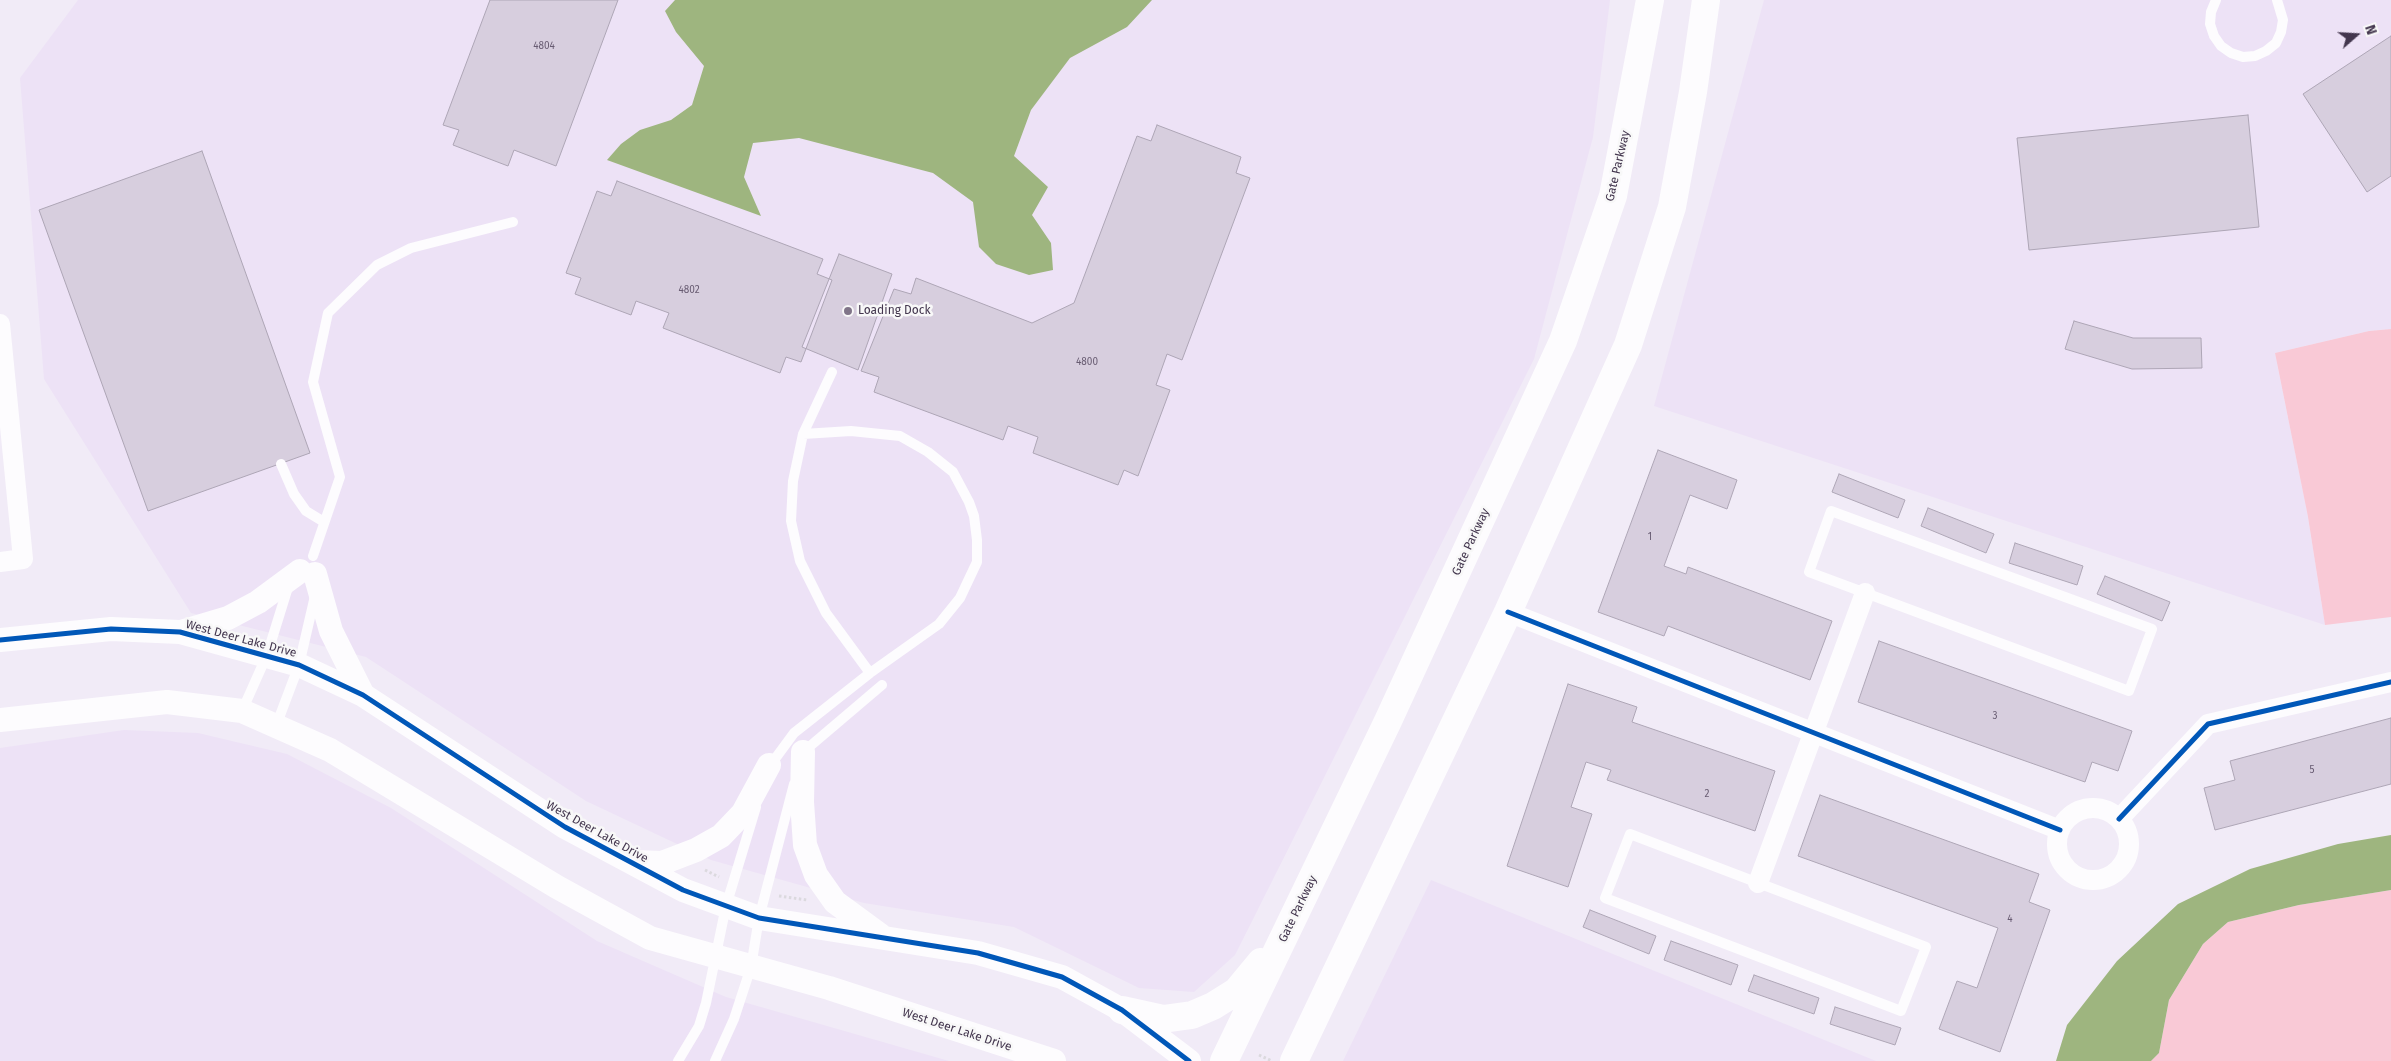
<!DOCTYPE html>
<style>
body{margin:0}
#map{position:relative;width:2391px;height:1061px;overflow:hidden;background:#f1ebf7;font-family:"Fira Sans",sans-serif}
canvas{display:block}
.north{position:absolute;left:2331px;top:10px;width:50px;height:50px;-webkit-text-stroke:4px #f8f8f8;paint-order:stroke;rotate:71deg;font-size:14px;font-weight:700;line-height:20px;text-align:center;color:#43364e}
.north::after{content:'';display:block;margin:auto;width:18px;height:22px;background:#43364e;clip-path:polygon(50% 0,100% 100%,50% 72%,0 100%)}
</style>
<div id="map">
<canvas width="2391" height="1061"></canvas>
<div class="north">N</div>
</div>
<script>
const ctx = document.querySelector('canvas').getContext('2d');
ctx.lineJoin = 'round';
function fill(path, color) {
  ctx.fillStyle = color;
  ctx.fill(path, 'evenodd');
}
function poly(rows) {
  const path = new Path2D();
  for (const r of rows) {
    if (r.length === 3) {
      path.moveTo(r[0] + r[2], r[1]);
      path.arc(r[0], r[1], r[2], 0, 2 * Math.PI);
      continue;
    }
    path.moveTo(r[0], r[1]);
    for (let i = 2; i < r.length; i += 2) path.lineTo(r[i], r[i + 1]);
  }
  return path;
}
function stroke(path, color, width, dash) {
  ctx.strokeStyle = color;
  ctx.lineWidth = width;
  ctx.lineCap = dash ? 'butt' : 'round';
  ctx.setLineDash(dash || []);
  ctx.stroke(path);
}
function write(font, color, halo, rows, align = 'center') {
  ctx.font = font + ' "Fira Sans",sans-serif';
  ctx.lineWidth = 5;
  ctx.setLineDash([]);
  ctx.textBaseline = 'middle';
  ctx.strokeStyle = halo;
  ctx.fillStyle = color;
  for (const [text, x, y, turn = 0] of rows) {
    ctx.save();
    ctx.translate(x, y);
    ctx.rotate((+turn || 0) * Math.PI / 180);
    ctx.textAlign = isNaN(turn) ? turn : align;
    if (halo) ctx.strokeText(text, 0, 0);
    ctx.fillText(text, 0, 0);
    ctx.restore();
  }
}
fill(poly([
 [78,0,1610,0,1593,137,1534,359,1235,955,1194,992,1139,988,1014,927,864,903,711,860,586,801,366,657,191,613,44,379,20,78],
 [1764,0,2391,0,2391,329,2369,331,2275,353,2308,517,2325,625,1654,406],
 [124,730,198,733,287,754,391,808,597,941,726,997,949,1061,0,1061,0,748],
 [1431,880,1876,1061,1343,1061]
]), '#ede2f6');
fill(poly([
 [2391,329,2391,617,2325,625,2308,517,2275,353,2369,331],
 [2391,890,2391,1061,2151,1061,2159,1053,2169,1000,2203,944,2228,922,2299,905]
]), '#f9c9d6');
fill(poly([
 [675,0,1152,0,1127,27,1070,58,1031,110,1014,156,1048,187,1032,215,1051,243,1053,270,1029,275,996,264,979,247,973,202,933,173,799,138,753,143,744,177,761,216,607,160,621,144,640,130,671,120,692,105,704,66,676,32,665,11],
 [2391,835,2391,890,2299,905,2228,922,2203,944,2169,1000,2159,1053,2151,1061,2056,1061,2067,1025,2117,961,2178,904,2250,869,2338,844]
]), '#9eb57f');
const building = poly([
 [490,0,618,0,556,166,514,150,508,166,453,145,459,130,443,125,490,0],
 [2391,36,2391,176,2367,192,2303,94,2391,36],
 [2248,115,2259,227,2029,250,2017,138,2248,115],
 [1157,125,1241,157,1236,173,1250,178,1182,360,1167,354,1156,385,1170,390,1138,476,1124,470,1118,485,1033,453,1038,437,1008,426,1003,440,874,392,879,377,861,371,894,289,911,294,916,278,1032,323,1074,303,1137,136,1151,141,1157,125],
 [202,151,310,453,148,511,39,210,202,151],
 [617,181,823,259,817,274,832,280,801,362,786,357,780,373,663,328,669,313,636,301,631,315,575,294,581,278,566,273,597,191,611,196,617,181],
 [839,254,892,274,858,370,802,347,839,254],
 [2074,321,2133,338,2201,338,2202,368,2132,369,2065,349,2074,321],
 [1658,450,1737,480,1727,509,1690,495,1664,566,1686,574,1688,567,1832,621,1810,680,1668,626,1664,636,1598,612,1658,450],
 [1839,474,1905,500,1898,518,1832,492,1839,474],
 [1928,508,1994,534,1986,553,1921,526,1928,508],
 [2015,543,2083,566,2077,585,2009,563,2015,543],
 [2105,576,2170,602,2162,621,2097,594,2105,576],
 [1879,641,2132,731,2118,771,2092,762,2085,782,1858,702,1879,641],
 [1568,684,1637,707,1632,722,1775,771,1755,831,1607,780,1611,770,1586,762,1571,807,1592,814,1568,887,1507,866,1568,684],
 [2391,718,2391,784,2215,830,2204,788,2235,780,2230,761,2391,718],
 [1820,795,2039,874,2029,902,2050,910,2000,1052,1939,1029,1957,981,1977,988,1998,928,1798,856,1820,795],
 [1590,910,1656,936,1649,954,1583,927,1590,910],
 [1671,941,1738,965,1731,985,1664,960,1671,941],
 [1754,975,1819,998,1814,1014,1748,991,1754,975],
 [1835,1007,1901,1028,1895,1045,1830,1024,1835,1007]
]);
fill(building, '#d7cede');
stroke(building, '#aea6b6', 1);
stroke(poly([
 [705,870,719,877],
 [779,896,807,900],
 [1259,1055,1272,1061]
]), '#dbd9de', 3, [2.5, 2.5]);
stroke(poly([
 [2216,0,2211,12,2210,24,2214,36,2221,46,2231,53,2243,57,2255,56,2266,51,2276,43,2281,32,2283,20,2277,0],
 [832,372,803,434,793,481,791,521,800,561,826,613,870,673],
 [281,464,294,494,306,511,324,522],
 [1831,511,2152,629,2129,691,1809,572,1831,511],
 [313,556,340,477,313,382,328,313,377,265,411,248,513,222],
 [242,711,267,655,289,584],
 [276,726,299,665,315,596],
 [802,753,882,685],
 [769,767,794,733,870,673,939,624,960,598,977,562,977,540,974,516,969,502,953,472,928,452,900,436,851,431,803,434],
 [1630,834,1926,947,1901,1011,1605,898,1630,834],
 [678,1061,699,1026,706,1003,726,906,756,807],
 [715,1061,734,1019,751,967,759,918,794,784]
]), '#fdfcfe', 10);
stroke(poly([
 [0,324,23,559,0,562],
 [1508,612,2060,830],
 [2093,844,36],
 [2119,819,2208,724,2391,682],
 [1758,883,1865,593]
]), '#fdfcfe', 20);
stroke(poly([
 [315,574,331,631,363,695],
 [181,632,228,618,258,602,300,571],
 [0,640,111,629,180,632,299,665,363,695,565,827,683,890,759,918,978,953,1062,977,1122,1010,1189,1061],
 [0,720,167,702,242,711,330,750,557,887,650,938,829,988,1054,1061],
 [803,752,802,802,805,845,816,875,835,902,880,935],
 [634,862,662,863,696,850,721,836,743,813,769,765]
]), '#fdfcfe', 24);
stroke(poly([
 [1122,1010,1163,1019,1192,1015,1213,1006,1237,991,1261,962],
 [1224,1061,1388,721,1563,341,1613,196,1650,0],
 [1294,1061,1508,612,1628,345,1672,207,1693,92,1706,0]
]), '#fdfcfe', 28);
stroke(poly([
 [1508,612,2060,830],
 [0,640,111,629,180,632,299,665,363,695,565,827,683,890,759,918,978,953,1062,977,1122,1010,1189,1061],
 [2119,819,2208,724,2391,682]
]), '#0057b8', 5);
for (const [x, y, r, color] of [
 [848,311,5,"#807589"]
]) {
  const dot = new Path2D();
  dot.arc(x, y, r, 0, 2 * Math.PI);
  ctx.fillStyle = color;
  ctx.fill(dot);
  stroke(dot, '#f8f8f8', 2);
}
write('10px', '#685c72', null, [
 ["4804",544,46],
 ["4802",689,290],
 ["4800",1087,362],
 ["1",1650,537],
 ["3",1995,716],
 ["5",2312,770],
 ["2",1707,794],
 ["4",2010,919]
]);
write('12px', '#43364e', '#f8f8f8', [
 ["Gate Parkway",1618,166,-77],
 ["Gate Parkway",1471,542,-65],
 ["West Deer Lake Drive",241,639,15],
 ["West Deer Lake Drive",597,832,29],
 ["Gate Parkway",1298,909,-64],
 ["West Deer Lake Drive",957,1030,18]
]);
write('12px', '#43364e', '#f8f8f8', [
 ["Loading Dock",858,311]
], 'left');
</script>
